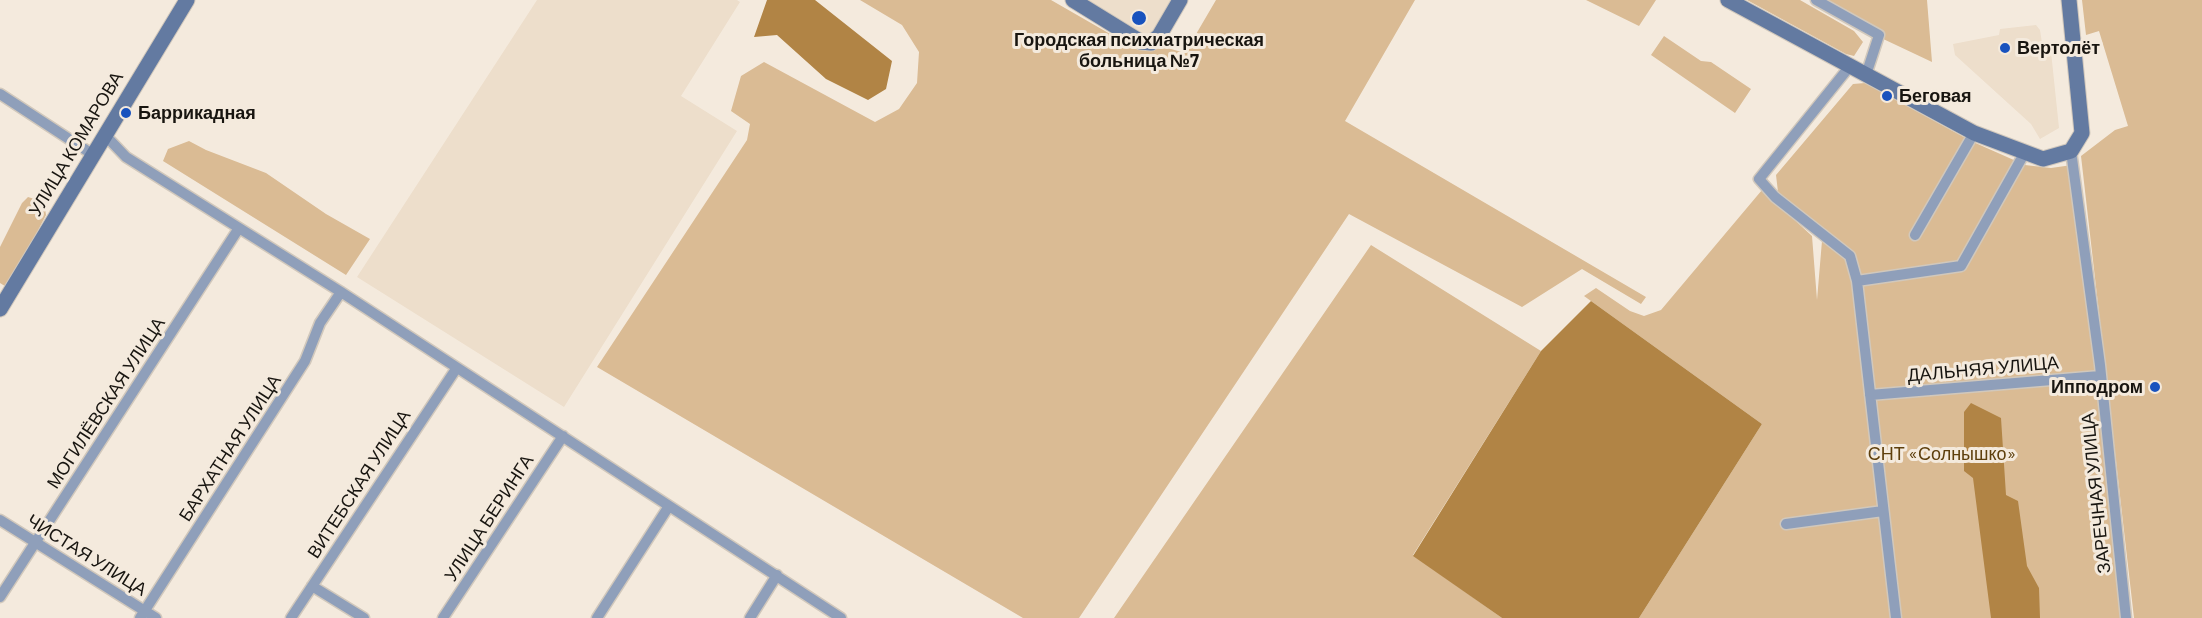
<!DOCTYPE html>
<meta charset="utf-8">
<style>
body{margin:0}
canvas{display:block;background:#f4eadd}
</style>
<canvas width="2202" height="618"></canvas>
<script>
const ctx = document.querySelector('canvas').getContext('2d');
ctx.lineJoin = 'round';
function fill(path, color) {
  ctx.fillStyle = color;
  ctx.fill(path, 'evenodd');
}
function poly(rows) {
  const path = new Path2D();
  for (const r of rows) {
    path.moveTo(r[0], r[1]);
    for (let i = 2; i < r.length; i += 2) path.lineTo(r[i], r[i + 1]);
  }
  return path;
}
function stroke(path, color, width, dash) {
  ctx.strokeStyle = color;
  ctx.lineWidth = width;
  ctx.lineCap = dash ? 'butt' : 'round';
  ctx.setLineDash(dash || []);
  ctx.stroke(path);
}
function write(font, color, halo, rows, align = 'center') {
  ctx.font = font + ' Barlow,sans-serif';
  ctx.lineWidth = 6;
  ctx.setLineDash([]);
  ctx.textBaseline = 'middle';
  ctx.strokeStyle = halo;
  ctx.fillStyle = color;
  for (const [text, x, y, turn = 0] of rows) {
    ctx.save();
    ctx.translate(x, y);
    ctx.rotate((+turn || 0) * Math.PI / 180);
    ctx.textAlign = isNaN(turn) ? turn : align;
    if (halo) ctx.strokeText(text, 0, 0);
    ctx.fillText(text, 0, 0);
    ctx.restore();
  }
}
fill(poly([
 [537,0,737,0,740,2,681,96,737,131,564,407,357,277],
 [1085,0,1174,0,1153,35,1146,37],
 [2036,25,2040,30,2042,43,2050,42,2059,128,2040,139,2031,124,1955,55,1953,44,1999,35,2000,29]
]), '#eddecb');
fill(poly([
 [860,0,1051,0,1138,50,1164,47,1185,53,1216,0,1415,0,1345,121,1646,297,1641,304,1582,269,1522,307,1349,214,1079,618,1023,618,597,367,747,140,750,124,731,111,741,76,764,62,875,122,899,109,917,83,919,52,902,25],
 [1586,0,1656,0,1639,26],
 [1747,0,1800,0,1854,31,1863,42,1854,56,1846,54],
 [1816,0,1927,0,1932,62,1879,37],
 [2082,0,2202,0,2202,618,2134,618,2081,156,2115,130,2128,126,2099,31,2086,35],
 [1664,36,1701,61,1711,62,1751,89,1735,113,1651,55],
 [1865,83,1971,141,2025,165,2051,168,2072,165,2126,618,1639,618,1762,424,1584,296,1596,288,1630,311,1644,316,1661,310,1762,190,1812,236,1817,300,1823,229,1778,192,1776,175,1853,84],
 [189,141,206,150,266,173,326,214,370,239,346,275,163,161,168,149],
 [28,197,44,202,46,215,8,288,0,283,0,247,22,203],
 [1371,245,1541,351,1413,555,1502,618,1114,618]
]), '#dabb94');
fill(poly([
 [767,0,815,0,892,61,886,89,868,100,826,79,777,35,754,37],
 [1591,301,1762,424,1639,618,1502,618,1413,556,1541,351],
 [1971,403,2001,418,2006,495,2018,501,2027,566,2039,588,2040,618,1991,618,1973,478,1964,471,1964,412]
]), '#b18445');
const street = poly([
 [1816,0,1879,35,1866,75],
 [1850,66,1759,179,1775,197,1850,256,1857,281,1896,618],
 [0,94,92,154],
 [104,134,126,157,161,179,341,292,841,618],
 [2071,151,2100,365,2126,618],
 [1915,235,1974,133],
 [1857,281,1961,266,2024,154],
 [1870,395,2100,376],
 [0,520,156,618],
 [1786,524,1883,511],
 [312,586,364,618],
 [0,597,239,228],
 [140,618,305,361,320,323,341,292],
 [291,618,456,369],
 [443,618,563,436],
 [597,618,669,506],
 [750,618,777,575]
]);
const secondary = poly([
 [1073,0,1141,42,1151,43,1159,36,1180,0],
 [1728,0,1974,133,2043,159,2071,151,2082,133,2069,0],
 [0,309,187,0]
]);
stroke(street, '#d1c8bc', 13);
stroke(secondary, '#d1c8bc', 17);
stroke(street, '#8f9fba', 10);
stroke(secondary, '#637aa1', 15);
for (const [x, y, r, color] of [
 [1139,18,8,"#1852be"],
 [2005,48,6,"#1852be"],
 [1887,96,6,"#1852be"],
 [126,113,6,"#1852be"],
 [2155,387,6,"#1852be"]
]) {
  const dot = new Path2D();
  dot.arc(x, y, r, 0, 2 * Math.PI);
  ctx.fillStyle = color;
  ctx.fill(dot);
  stroke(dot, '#f4eadd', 2);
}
write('bold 18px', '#181510', '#f4eadd', [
 ["Городская психиатрическая",1139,40,"center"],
 ["больница №7",1139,61,"center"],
 ["Вертолёт",2017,48],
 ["Беговая",1899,96],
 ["Баррикадная",138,113],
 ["Ипподром",2143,387,"right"]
], 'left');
write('18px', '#181510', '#f4eadd', [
 ["УЛИЦА КОМАРОВА",76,144,-59],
 ["ДАЛЬНЯЯ УЛИЦА",1983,369,-5],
 ["МОГИЛЁВСКАЯ УЛИЦА",106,403,-57],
 ["БАРХАТНАЯ УЛИЦА",230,448,-57],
 ["ВИТЕБСКАЯ УЛИЦА",359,484,-57],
 ["ЗАРЕЧНАЯ УЛИЦА",2096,493,-96],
 ["УЛИЦА БЕРИНГА",489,518,-57],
 ["ЧИСТАЯ УЛИЦА",87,555,32]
]);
write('18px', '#5e3f0c', '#f4eadd', [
 ["СНТ «Солнышко»",1942,454]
]);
</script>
